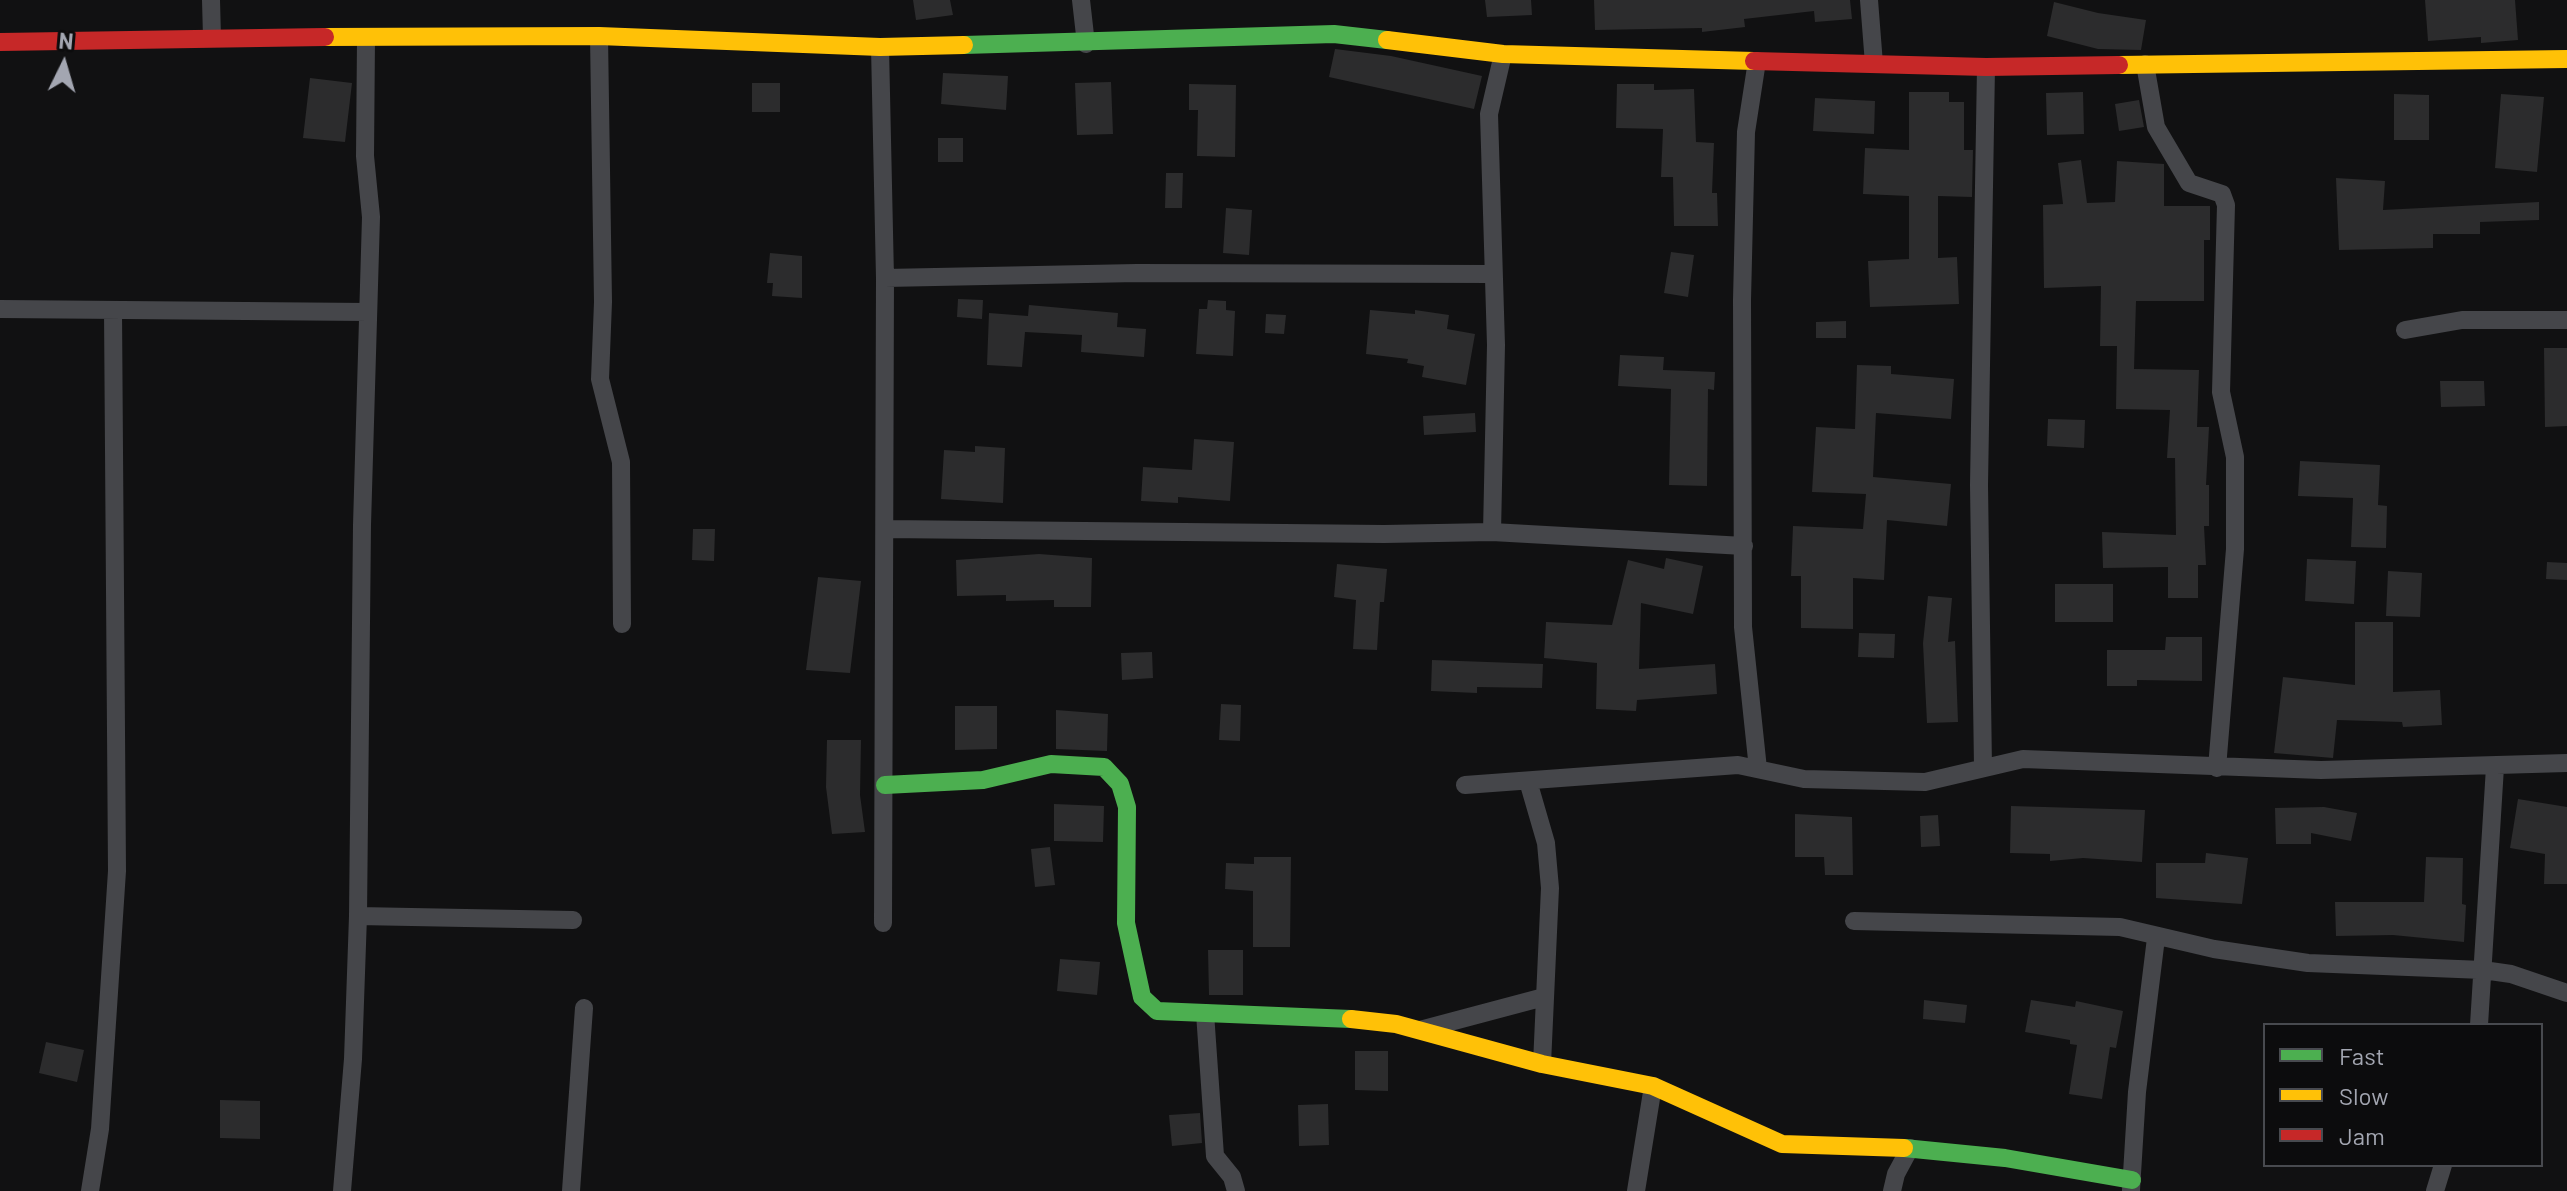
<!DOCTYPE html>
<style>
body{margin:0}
#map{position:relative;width:2567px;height:1191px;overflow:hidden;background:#111112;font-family:Barlow,sans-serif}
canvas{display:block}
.legend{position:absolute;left:2263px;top:1023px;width:280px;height:144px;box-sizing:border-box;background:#0c0c0d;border:2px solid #484a4f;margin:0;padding:10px 14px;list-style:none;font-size:24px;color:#a3a6b1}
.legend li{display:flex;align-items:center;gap:16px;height:40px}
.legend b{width:40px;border:2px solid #484a4f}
.north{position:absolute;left:24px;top:24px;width:80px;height:80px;-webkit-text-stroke:6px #0c0c0d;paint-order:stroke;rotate:5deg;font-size:22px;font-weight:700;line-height:32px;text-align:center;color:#a3a6b1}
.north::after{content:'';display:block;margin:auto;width:28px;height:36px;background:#a3a6b1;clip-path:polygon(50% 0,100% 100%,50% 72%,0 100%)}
</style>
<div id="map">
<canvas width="2567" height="1191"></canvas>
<ul class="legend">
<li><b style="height:10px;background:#4caf50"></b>Fast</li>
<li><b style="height:10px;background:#ffc107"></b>Slow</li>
<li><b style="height:10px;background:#c62828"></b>Jam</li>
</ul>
<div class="north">N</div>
</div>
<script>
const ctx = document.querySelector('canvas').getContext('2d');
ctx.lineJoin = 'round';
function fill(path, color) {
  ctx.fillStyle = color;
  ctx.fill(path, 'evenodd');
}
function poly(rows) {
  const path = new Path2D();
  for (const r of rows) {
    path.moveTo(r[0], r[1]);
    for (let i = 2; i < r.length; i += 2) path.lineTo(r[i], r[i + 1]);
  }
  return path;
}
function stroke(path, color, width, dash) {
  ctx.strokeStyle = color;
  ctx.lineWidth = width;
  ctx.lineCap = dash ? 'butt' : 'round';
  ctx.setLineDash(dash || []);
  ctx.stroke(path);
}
fill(poly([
 [913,0,950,0,953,15,916,20],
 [1485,0,1531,0,1532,15,1487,17],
 [1594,0,1850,0,1852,19,1815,22,1814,11,1744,19,1745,27,1702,32,1702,28,1595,30],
 [2425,0,2515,0,2518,40,2481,43,2481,37,2428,41],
 [2054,2,2098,13,2146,20,2141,50,2098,49,2047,36],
 [1335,49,1391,56,1482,76,1474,109,1329,77],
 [943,73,1008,76,1006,110,941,104],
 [310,78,352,83,345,142,303,138],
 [1111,82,1113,134,1077,135,1075,83],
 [752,83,780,83,780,112,752,112],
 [1189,84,1236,85,1235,157,1197,156,1198,110,1189,110],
 [1617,84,1654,84,1654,90,1694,89,1696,142,1714,143,1712,193,1717,193,1718,226,1674,226,1673,177,1661,177,1663,129,1616,128],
 [1909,92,1949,92,1949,102,1964,102,1964,150,1973,150,1972,197,1938,196,1938,258,1957,257,1959,304,1870,307,1868,261,1909,259,1909,196,1863,194,1865,148,1909,150],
 [2083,92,2084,134,2047,135,2046,93],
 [2394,94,2429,95,2429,140,2394,140],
 [2501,94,2544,97,2537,172,2495,168],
 [1815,98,1875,101,1874,134,1813,131],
 [2139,100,2144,127,2119,131,2115,104],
 [938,138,963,138,963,162,938,162],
 [2081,160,2087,203,2115,202,2117,161,2164,164,2164,206,2210,206,2210,240,2204,240,2204,301,2136,301,2134,369,2199,370,2197,427,2209,427,2206,485,2209,485,2209,526,2204,526,2206,565,2198,565,2198,598,2168,598,2168,567,2103,568,2102,532,2176,535,2175,458,2167,458,2170,410,2116,409,2117,346,2100,346,2101,286,2044,288,2043,205,2063,204,2058,163],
 [1166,173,1183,173,1182,208,1165,208],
 [2336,178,2385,181,2383,210,2539,202,2539,220,2480,222,2480,234,2433,234,2433,248,2339,250],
 [1226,208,1252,210,1249,255,1223,253],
 [1671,252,1694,255,1688,297,1664,293],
 [770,253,802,256,802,298,772,296,773,283,767,283],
 [958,299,983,300,982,319,957,317],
 [1208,300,1226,301,1226,310,1235,311,1233,356,1196,354,1199,309,1207,309],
 [1029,305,1118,313,1117,327,1146,329,1144,357,1081,352,1082,335,1025,332,1022,367,987,365,989,313,1028,316],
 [1370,310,1415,314,1415,310,1449,315,1447,329,1475,334,1466,385,1422,377,1424,366,1407,363,1408,359,1366,354],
 [1266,314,1286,315,1284,334,1265,333],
 [1846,321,1846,338,1816,338,1816,322],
 [2544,348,2567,348,2567,426,2545,427],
 [1620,355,1664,357,1663,370,1715,372,1714,390,1708,389,1707,486,1669,485,1671,389,1618,386],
 [1857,365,1891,366,1891,374,1954,379,1951,419,1876,413,1873,477,1951,484,1947,526,1887,520,1884,580,1853,578,1853,629,1801,628,1801,576,1791,576,1793,526,1863,529,1866,494,1812,492,1816,427,1855,429],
 [2440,381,2484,381,2485,406,2441,407],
 [1475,413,1476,432,1424,435,1423,416],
 [2048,419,2085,420,2084,448,2047,446],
 [1194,439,1234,442,1230,501,1178,497,1178,503,1141,501,1143,467,1192,470],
 [975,446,1005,448,1003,503,941,499,944,450,975,452],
 [2300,461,2380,465,2378,505,2387,506,2386,548,2351,547,2353,498,2298,496],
 [693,529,715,529,714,561,692,560],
 [1039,554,1092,558,1091,607,1054,607,1054,600,1006,601,1006,595,957,596,956,560],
 [1666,558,1703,566,1693,614,1641,603,1639,669,1715,664,1717,694,1637,700,1636,711,1596,709,1597,663,1544,658,1546,622,1612,625,1628,560,1664,569],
 [2307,559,2356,561,2354,604,2305,601],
 [2547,562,2567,563,2567,580,2546,579],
 [1337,564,1387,569,1384,602,1380,602,1377,650,1353,649,1356,600,1334,597],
 [2388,571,2422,573,2420,617,2386,616],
 [818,577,861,581,850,673,806,670],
 [2055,584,2113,584,2113,622,2055,622],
 [1928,596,1952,598,1948,642,1955,641,1958,722,1927,723,1923,643],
 [2355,622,2393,622,2393,692,2440,690,2442,725,2403,727,2402,722,2337,720,2333,758,2274,753,2283,677,2355,685],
 [1859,633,1895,634,1894,658,1858,657],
 [2166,637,2202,637,2202,681,2137,680,2137,686,2107,686,2107,650,2165,650],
 [1152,652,1153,678,1122,680,1121,653],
 [1432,660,1543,664,1542,688,1477,687,1477,693,1431,691],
 [1221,704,1241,705,1240,741,1219,740],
 [955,706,997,706,997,749,955,750],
 [1056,710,1108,714,1107,751,1056,749],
 [827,740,861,740,860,795,865,832,832,834,826,787],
 [2518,799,2567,807,2567,884,2544,884,2545,854,2510,848],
 [1054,804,1104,806,1103,842,1054,841],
 [2011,806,2145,810,2142,862,2083,858,2050,861,2050,854,2010,853],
 [2324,807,2357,813,2351,841,2311,833,2311,844,2276,844,2275,808],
 [1795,814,1852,817,1853,875,1825,875,1824,857,1795,857],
 [1938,815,1940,846,1921,847,1920,816],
 [1050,847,1055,885,1035,887,1031,849],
 [2206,853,2248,858,2242,904,2156,898,2156,863,2205,863],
 [1254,857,1291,857,1290,947,1253,947,1253,891,1225,889,1226,863,1254,864],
 [2426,857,2463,858,2462,904,2466,905,2464,942,2393,935,2336,936,2335,902,2424,902],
 [1208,950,1243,950,1243,995,1209,995],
 [1060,959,1100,962,1097,995,1057,991],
 [1924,1000,1967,1005,1965,1023,1923,1019],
 [2031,1000,2075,1007,2076,1001,2123,1011,2116,1048,2110,1047,2102,1099,2069,1094,2077,1045,2070,1044,2070,1040,2025,1032],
 [46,1042,84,1050,77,1082,39,1073],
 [1355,1051,1388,1051,1388,1091,1355,1090],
 [220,1100,260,1101,260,1139,220,1138],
 [1328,1104,1329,1145,1299,1146,1298,1105],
 [1200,1113,1202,1143,1172,1146,1169,1115]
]), '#2c2c2d');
stroke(poly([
 [211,0,212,37],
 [1081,0,1086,44],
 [1869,0,1874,64],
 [599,36,603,302,600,379,621,462,622,624],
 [880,47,885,278,883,923],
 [1757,61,1746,132,1742,300,1743,627,1758,769],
 [2145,64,2156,127,2189,183,2222,194,2226,205,2221,392,2235,457,2235,549,2217,768],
 [885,278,1137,273,1492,274],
 [0,309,368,312],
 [2405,330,2462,320,2567,320],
 [885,529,1384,534,1492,532,1744,546],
 [1492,532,1496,345,1489,114,1503,54],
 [1983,768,1979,485,1986,67],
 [1528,781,1546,843,1550,888,1542,1064],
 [1465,785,1738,765,1804,779,1925,782,2023,759,2321,770,2567,763],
 [358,916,573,920],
 [1854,921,2120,927,2214,949,2308,963,2483,970,2511,974,2567,993],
 [1205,1013,1215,1156,1232,1177,1236,1191],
 [2479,1025,2495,767],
 [1420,1030,1544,997],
 [2131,1190,2137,1092,2156,938],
 [90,1191,100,1129,117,871,113,310],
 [342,1191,353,1059,358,916,362,525,371,217,365,156,366,39],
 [571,1191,584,1008],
 [1636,1191,1653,1086],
 [1892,1191,1896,1174,1910,1148],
 [2435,1191,2443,1165]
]), '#45464a', 18);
stroke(poly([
 [964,45,1334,34,1387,40],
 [885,785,983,780,1051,764,1104,767,1120,784,1127,807,1126,923,1142,997,1157,1011,1351,1019],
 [1904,1148,2005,1158,2132,1180]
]), '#4caf50', 18);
stroke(poly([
 [325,37,599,36,880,47,964,45],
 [1387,40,1503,54,1754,61],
 [2119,65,2567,59],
 [1351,1019,1396,1024,1542,1064,1653,1086,1782,1144,1904,1148]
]), '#ffc107', 18);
stroke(poly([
 [0,42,325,37],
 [1754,61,1986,67,2119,65]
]), '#c62828', 18);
</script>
